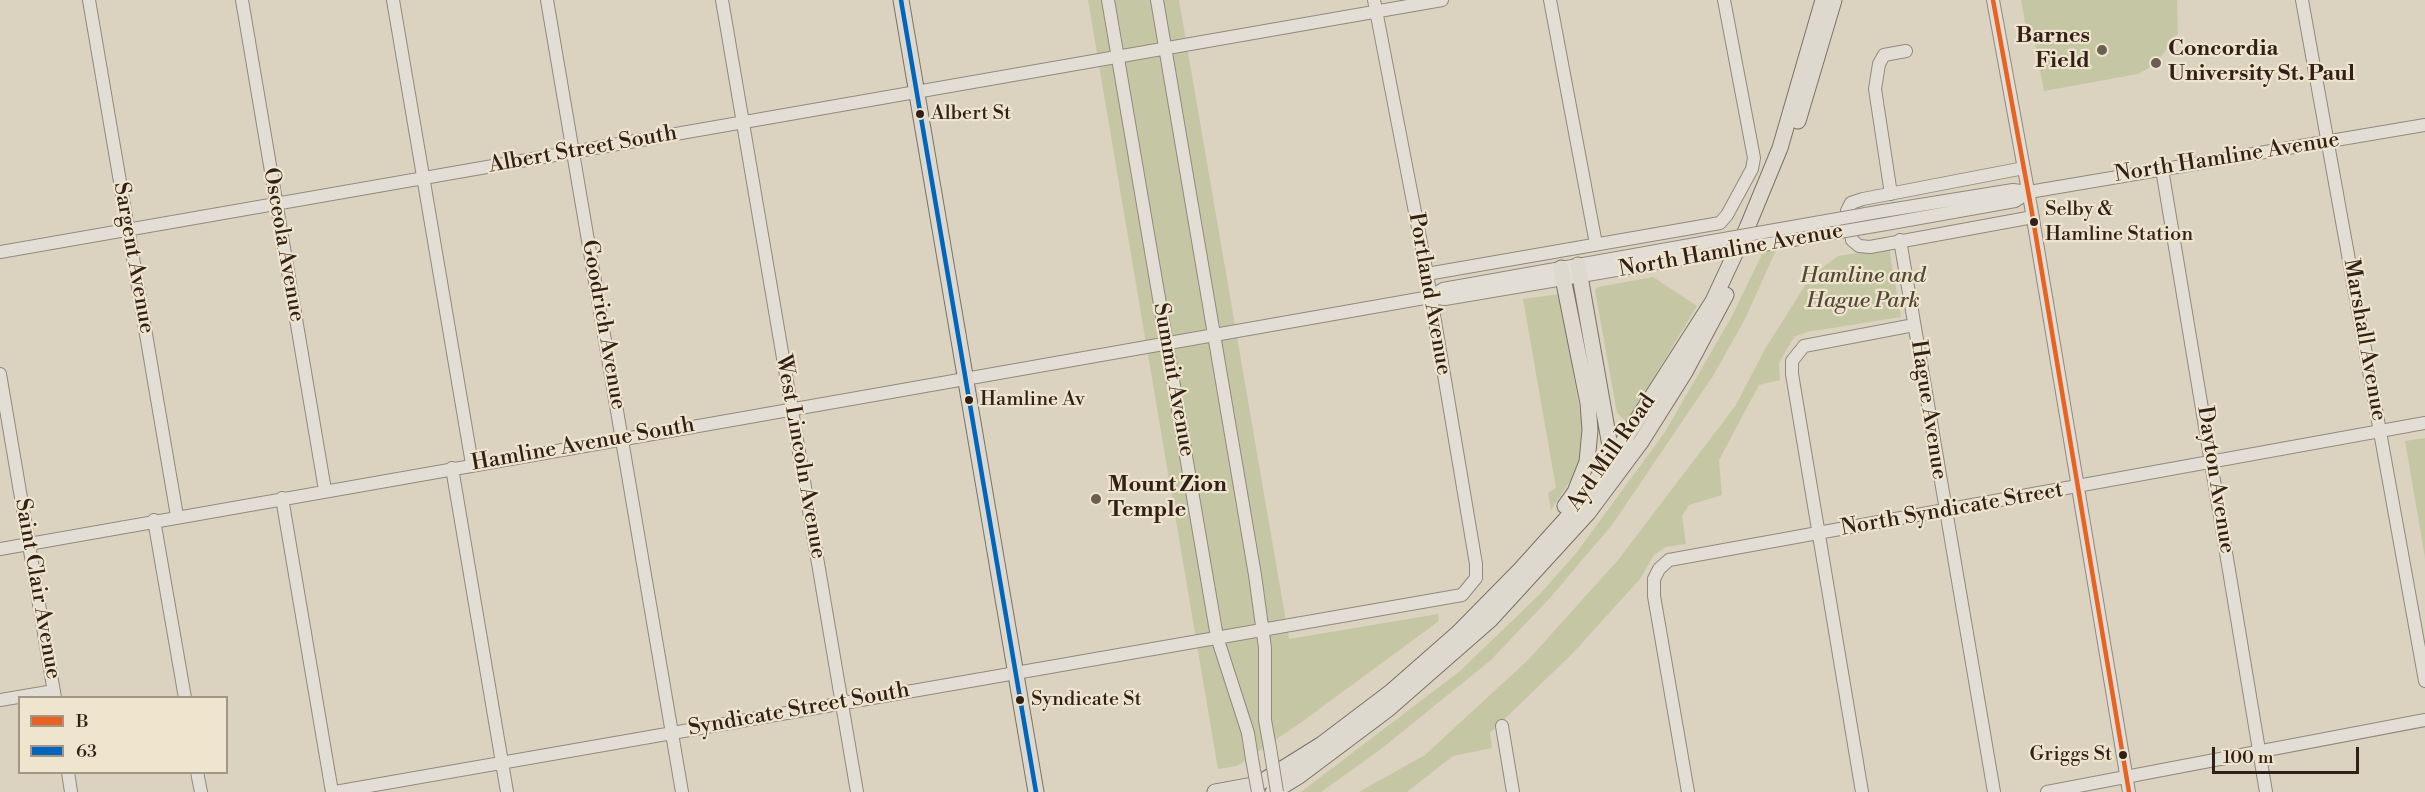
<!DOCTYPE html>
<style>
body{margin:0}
#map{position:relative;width:2425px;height:792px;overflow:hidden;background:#dbd2bf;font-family:"Libre Bodoni",serif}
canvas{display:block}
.legend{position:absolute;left:18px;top:696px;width:210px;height:78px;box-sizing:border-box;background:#efe4ce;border:2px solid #a39685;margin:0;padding:8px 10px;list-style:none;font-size:18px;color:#312017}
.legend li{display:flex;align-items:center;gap:12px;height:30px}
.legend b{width:30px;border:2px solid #a39685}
.scale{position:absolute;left:2212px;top:747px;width:147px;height:27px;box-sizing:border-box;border:3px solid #312017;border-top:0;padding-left:8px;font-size:18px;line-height:21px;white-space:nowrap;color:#312017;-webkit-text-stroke:4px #efe4ce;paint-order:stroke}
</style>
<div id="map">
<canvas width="2425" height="792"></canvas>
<ul class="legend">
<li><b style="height:8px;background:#e86221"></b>B</li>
<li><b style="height:8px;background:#0065bd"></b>63</li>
</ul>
<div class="scale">100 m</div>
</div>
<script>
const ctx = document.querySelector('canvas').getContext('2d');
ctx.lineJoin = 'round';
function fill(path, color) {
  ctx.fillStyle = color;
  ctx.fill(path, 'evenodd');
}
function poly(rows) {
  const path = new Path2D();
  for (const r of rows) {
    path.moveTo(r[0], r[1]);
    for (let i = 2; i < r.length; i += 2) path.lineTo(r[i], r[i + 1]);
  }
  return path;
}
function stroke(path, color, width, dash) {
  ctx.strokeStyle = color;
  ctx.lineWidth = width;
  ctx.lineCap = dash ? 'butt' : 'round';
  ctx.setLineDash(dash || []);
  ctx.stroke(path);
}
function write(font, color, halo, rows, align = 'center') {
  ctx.font = font + ' "Libre Bodoni",serif';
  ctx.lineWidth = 4.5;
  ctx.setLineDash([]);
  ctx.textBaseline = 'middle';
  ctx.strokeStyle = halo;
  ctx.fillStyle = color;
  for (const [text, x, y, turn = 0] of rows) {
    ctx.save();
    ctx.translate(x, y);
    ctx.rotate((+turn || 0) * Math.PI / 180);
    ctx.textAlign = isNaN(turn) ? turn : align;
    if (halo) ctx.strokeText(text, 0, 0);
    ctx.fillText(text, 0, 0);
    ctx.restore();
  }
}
fill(poly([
 [1088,0,1179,0,1289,639,1438,614,1439,621,1303,721,1237,766,1218,769],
 [2021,0,2177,0,2178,33,2156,64,2138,74,2044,91,2035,44,2026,27],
 [1777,248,1745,319,1713,376,1612,525,1549,599,1491,660,1381,749,1321,792,1301,792,1460,671,1540,594,1577,552,1665,432,1732,316,1764,250],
 [1889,248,1901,317,1807,332,1794,337,1779,363,1780,380,1759,385,1719,460,1722,495,1689,505,1682,516,1686,544,1666,547,1654,555,1640,579,1572,654,1490,733,1492,748,1453,756,1407,792,1359,792,1425,755,1529,659,1618,560,1736,405,1765,349,1811,276,1838,256],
 [1653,277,1697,306,1627,422,1617,413,1595,290,1598,287],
 [1560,294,1584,436,1580,466,1551,510,1548,493,1556,488,1523,299],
 [2425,438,2425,558,2405,441]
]), '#c5c7a4');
const minor = poly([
 [89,0,177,516],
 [242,0,325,490],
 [393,0,472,464],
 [547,0,682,792],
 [722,0,857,792],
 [1108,0,1217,637,1248,733,1252,759],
 [1157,0,1255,575,1265,648,1265,720,1270,748],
 [1550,0,1596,244],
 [1993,0,2031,207,2129,792],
 [2302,0,2425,681],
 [2024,168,1863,199,1851,203,1847,211,1852,240,1859,246,1870,247,2033,217],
 [2162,169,2266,792],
 [1891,194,1875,89,1879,64,1884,55,1906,51],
 [1883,211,2013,190,2029,192,2425,125],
 [1886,224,2015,201,2029,192],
 [1900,240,1994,792],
 [0,252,1442,0],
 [1427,274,1720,223,1727,215,1752,169,1754,158,1724,0],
 [1430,297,1443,289,1707,242],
 [0,374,55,698],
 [452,468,507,792],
 [282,498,332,792],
 [154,520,185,698],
 [0,549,1430,297,1445,299,1711,254],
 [0,700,54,691],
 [1502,726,1513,792],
 [68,772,71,792],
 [197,772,201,792],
 [335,792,1462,595,1476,578,1476,564,1427,274,1374,0],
 [1688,792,1654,596,1654,579,1659,569,1669,560,2425,423],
 [1862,792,1792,374,1792,361,1804,346,1914,325],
 [2047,792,2425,720]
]);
const major = poly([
 [901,0,1036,792],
 [1798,121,1834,0],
 [1578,265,1613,463],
 [1561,268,1588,403,1590,430,1587,462,1575,492,1565,506],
 [1215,792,1253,785],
 [1245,792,1322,744,1392,691,1457,634,1520,570,1566,519,1612,459,1713,301,1747,228,1780,148,1823,0],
 [1273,792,1299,776,1387,710,1491,619,1588,513,1641,442,1685,372,1726,295]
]);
stroke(minor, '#91897e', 14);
stroke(major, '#797267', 17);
stroke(minor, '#e3ded5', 12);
stroke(major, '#ded9ce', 15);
const minorBridge = poly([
 [1707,242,1883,211],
 [1711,254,1886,224],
 [1270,748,1277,792],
 [1252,759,1258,792]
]);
stroke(minorBridge, '#91897e', 14, []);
stroke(minorBridge, '#e3ded5', 12);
stroke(poly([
 [1993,0,2031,207,2129,792]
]), '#e86221', 4.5);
stroke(poly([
 [901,0,1036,792]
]), '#0065bd', 4.5);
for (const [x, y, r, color] of [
 [2102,50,6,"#6c5e52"],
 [2156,63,6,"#6c5e52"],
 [920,114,5,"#312017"],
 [2034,222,5,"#312017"],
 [969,400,5,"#312017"],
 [1096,499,6,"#6c5e52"],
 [1020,700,5,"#312017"],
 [2123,755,5,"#312017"]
]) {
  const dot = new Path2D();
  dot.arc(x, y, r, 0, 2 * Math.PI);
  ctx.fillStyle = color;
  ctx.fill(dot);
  stroke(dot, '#efe4ce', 2);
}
write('20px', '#312017', '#efe4ce', [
 ["Albert St",931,114],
 ["Selby &",2045,210],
 ["Hamline Station",2045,235],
 ["Hamline Av",980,400],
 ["Syndicate St",1031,700],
 ["Griggs St",2112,755,"right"]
], 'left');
write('bold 22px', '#312017', '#efe4ce', [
 ["Barnes",2090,37,"right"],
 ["Field",2090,62,"right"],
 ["Concordia",2168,50],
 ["University St. Paul",2168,75],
 ["Mount Zion",1108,486],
 ["Temple",1108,511]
], 'left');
write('22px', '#312017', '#efe4ce', [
 ["Albert Street South",583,150,-10],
 ["North Hamline Avenue",2227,158,-9],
 ["Osceola Avenue",283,245,80],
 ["North Hamline Avenue",1731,251,-10],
 ["Sargent Avenue",133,258,80],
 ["Portland Avenue",1429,294,80],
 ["Goodrich Avenue",603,325,80],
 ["Marshall Avenue",2364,340,80],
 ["Summit Avenue",1173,380,80],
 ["Hague Avenue",1928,410,81],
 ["Hamline Avenue South",583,445,-10],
 ["Ayd Mill Road",1612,453,-55],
 ["West Lincoln Avenue",800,457,80],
 ["Dayton Avenue",2215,480,81],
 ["North Syndicate Street",1952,510,-10],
 ["Saint Clair Avenue",37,589,80],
 ["Syndicate Street South",799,710,-10]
]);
write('italic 22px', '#524835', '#efe4ce', [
 ["Hamline and",1863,277],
 ["Hague Park",1863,302]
]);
</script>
